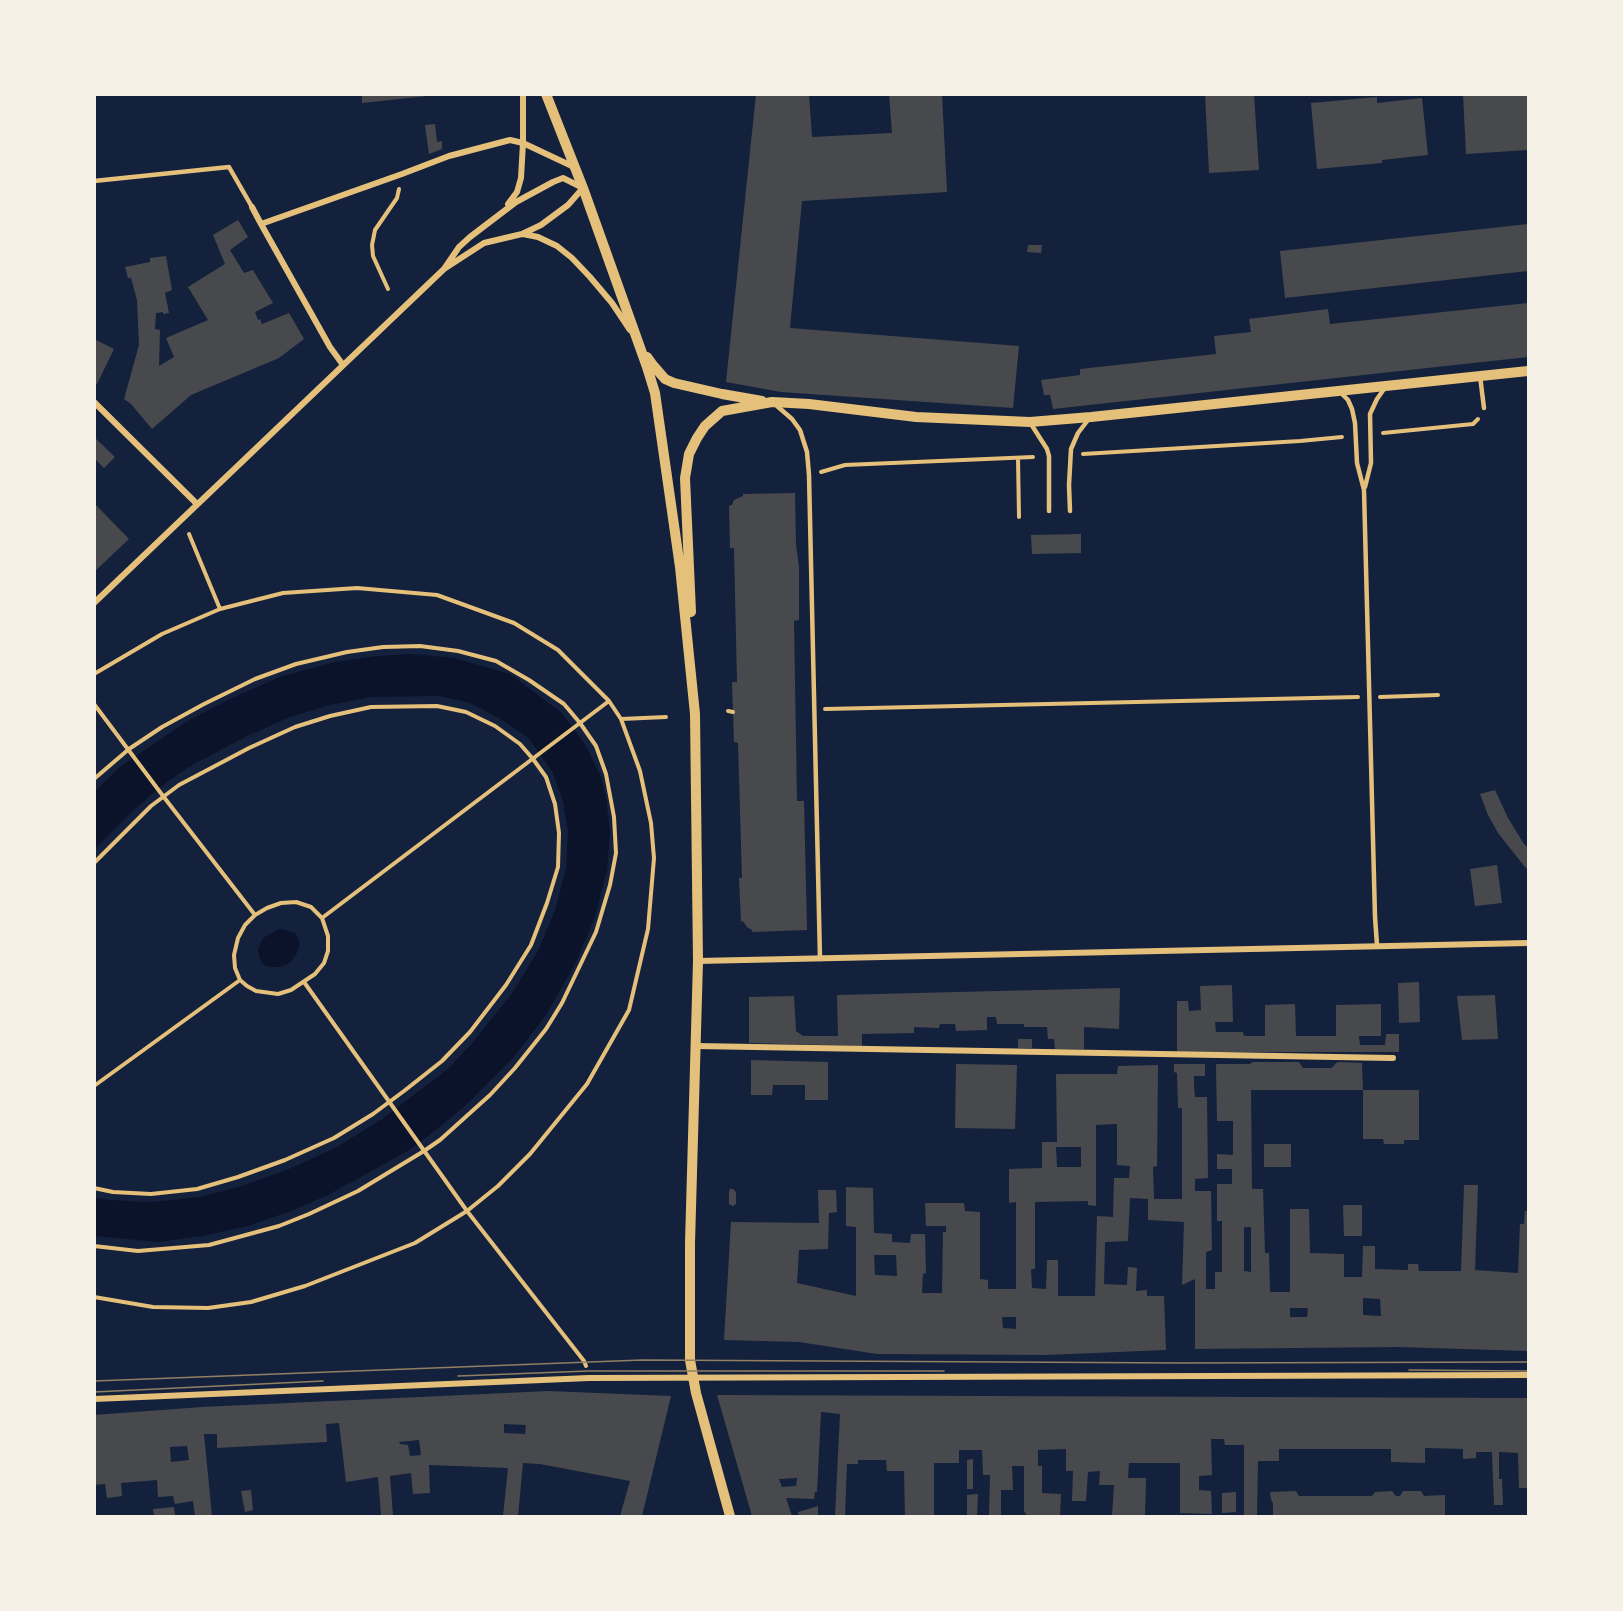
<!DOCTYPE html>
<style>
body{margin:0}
#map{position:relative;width:1623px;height:1611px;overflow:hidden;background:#14213d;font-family:Barlow,sans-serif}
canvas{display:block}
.frame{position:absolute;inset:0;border:96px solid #f6f1e7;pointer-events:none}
</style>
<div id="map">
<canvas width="1623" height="1611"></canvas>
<div class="frame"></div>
</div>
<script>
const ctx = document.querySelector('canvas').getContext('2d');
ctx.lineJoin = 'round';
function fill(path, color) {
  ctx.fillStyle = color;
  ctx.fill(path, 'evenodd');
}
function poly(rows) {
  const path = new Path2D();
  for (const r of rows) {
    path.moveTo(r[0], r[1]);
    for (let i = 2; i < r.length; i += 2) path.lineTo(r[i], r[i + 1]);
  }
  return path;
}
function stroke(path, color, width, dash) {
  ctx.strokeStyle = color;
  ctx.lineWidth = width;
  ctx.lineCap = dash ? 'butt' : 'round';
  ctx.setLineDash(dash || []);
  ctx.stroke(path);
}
fill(poly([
 [411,654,454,658,510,674,562,713,586,746,601,777,606,797,610,832,607,871,594,920,575,964,546,1015,513,1058,467,1104,436,1130,406,1152,328,1195,291,1211,248,1226,203,1236,157,1242,95,1236,95,1198,111,1200,150,1202,199,1197,242,1186,289,1169,337,1147,382,1119,448,1069,474,1041,513,992,539,949,556,907,566,868,568,833,563,801,552,771,528,738,499,718,470,703,439,696,371,697,330,705,290,717,243,738,187,768,158,789,136,808,95,849,95,791,121,766,186,722,226,701,279,677,335,662,377,656],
 [279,929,286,930,296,934,299,941,299,947,296,955,290,963,281,967,269,967,264,965,260,960,258,949,263,938]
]), '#0b132b');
fill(poly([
 [362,94,427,94,427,96,362,103],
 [756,94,809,94,812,137,892,133,889,94,942,94,947,192,802,201,790,328,1019,346,1013,408,781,392,726,382],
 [1205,94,1254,94,1259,170,1209,173],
 [1463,94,1528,94,1528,150,1466,154],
 [1377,97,1377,103,1422,98,1428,155,1382,160,1382,163,1317,169,1311,103],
 [435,124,437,142,442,141,442,149,429,154,425,125],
 [238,220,248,237,230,250,244,273,253,270,273,303,255,312,258,320,260,319,262,324,289,313,304,339,279,358,191,395,152,429,131,404,124,399,139,345,137,300,131,278,128,278,125,267,150,262,150,258,166,256,172,290,165,293,169,313,163,314,163,312,156,313,155,329,160,330,159,366,174,357,166,338,208,320,188,287,225,264,213,235],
 [1528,224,1528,271,1285,298,1280,251],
 [1028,245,1042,245,1041,253,1027,252],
 [1528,303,1528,357,1053,409,1050,395,1044,395,1041,380,1080,375,1080,369,1216,354,1214,336,1251,332,1249,319,1328,309,1330,324],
 [94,339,114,349,97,384,94,383],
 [94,437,115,457,104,468,94,458],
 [795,493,796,544,799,567,799,620,794,621,797,801,804,801,807,930,752,932,752,930,747,927,743,921,741,922,739,878,742,878,738,743,734,742,732,682,737,682,734,548,730,548,729,506,732,505,734,500,743,496,743,494],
 [94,503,129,539,94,572],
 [1081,534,1081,553,1032,554,1031,535],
 [1495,790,1508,818,1524,844,1528,848,1528,869,1525,867,1498,833,1488,815,1480,794],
 [1497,865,1502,903,1475,906,1470,869],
 [1419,982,1420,1022,1399,1023,1398,983],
 [1232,985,1233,1022,1215,1022,1216,1032,1243,1032,1244,1036,1265,1036,1265,1005,1295,1004,1296,1036,1336,1036,1336,1005,1381,1004,1381,1036,1359,1036,1360,1045,1385,1045,1386,1034,1399,1034,1399,1052,1177,1052,1177,1001,1188,1001,1189,1011,1201,1010,1200,986],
 [1120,988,1119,1029,1084,1027,1084,1049,1055,1049,1054,1039,1048,1039,1047,1027,1024,1027,1024,1024,997,1024,996,1017,987,1017,987,1030,956,1031,955,1024,940,1024,939,1028,914,1027,914,1033,862,1034,862,1046,749,1043,749,997,794,996,796,1031,803,1036,838,1036,837,995],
 [1495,995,1498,1039,1462,1040,1457,996],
 [1018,1039,1032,1039,1032,1048,1018,1048],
 [751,1060,828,1062,828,1100,805,1100,805,1085,773,1085,772,1095,751,1095],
 [1253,1062,1299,1062,1303,1068,1332,1068,1336,1063,1339,1062,1362,1063,1363,1090,1251,1090,1252,1189,1263,1189,1265,1253,1269,1253,1270,1292,1290,1292,1290,1209,1309,1209,1310,1253,1344,1254,1344,1277,1362,1277,1363,1246,1375,1246,1375,1269,1408,1270,1408,1264,1418,1264,1419,1271,1461,1271,1464,1185,1478,1185,1475,1270,1518,1273,1520,1224,1524,1224,1525,1211,1528,1211,1528,1351,1398,1347,1195,1349,1195,1279,1182,1285,1184,1222,1148,1220,1148,1199,1130,1198,1128,1241,1105,1242,1104,1284,1127,1285,1128,1267,1137,1268,1136,1291,1147,1290,1147,1296,1164,1296,1166,1350,1046,1355,877,1354,799,1342,724,1340,731,1222,819,1223,818,1190,836,1190,837,1212,829,1213,828,1249,799,1250,797,1283,856,1296,856,1227,846,1226,846,1187,873,1188,874,1233,892,1234,892,1242,910,1243,911,1234,925,1234,926,1273,923,1274,922,1293,942,1293,943,1232,946,1232,946,1226,926,1226,925,1203,964,1203,965,1211,980,1212,980,1279,988,1280,988,1289,1016,1289,1016,1202,1009,1203,1009,1169,1042,1168,1042,1142,1057,1142,1056,1074,1117,1074,1118,1066,1158,1065,1157,1166,1153,1167,1154,1199,1182,1199,1182,1108,1178,1108,1177,1073,1174,1072,1174,1064,1205,1064,1205,1076,1194,1076,1194,1086,1195,1097,1207,1097,1208,1178,1195,1179,1195,1191,1211,1191,1212,1250,1206,1252,1206,1289,1215,1289,1215,1272,1222,1272,1222,1221,1217,1221,1217,1184,1232,1184,1232,1169,1217,1169,1217,1154,1233,1155,1233,1121,1217,1121,1216,1064,1250,1064],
 [1117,1124,1117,1165,1130,1166,1129,1178,1114,1178,1113,1217,1097,1216,1095,1296,1058,1296,1058,1260,1047,1260,1046,1289,1032,1288,1031,1269,1035,1269,1035,1202,1088,1201,1088,1205,1096,1206,1096,1125],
 [1056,1147,1081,1147,1081,1167,1057,1167],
 [1244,1227,1251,1227,1251,1272,1244,1271],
 [874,1255,896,1255,897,1276,875,1275],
 [1363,1298,1380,1299,1381,1316,1363,1315],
 [1290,1308,1308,1308,1307,1317,1290,1317],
 [1002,1317,1016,1317,1016,1329,1003,1328],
 [956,1064,1017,1065,1015,1129,955,1128],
 [1363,1090,1419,1090,1419,1140,1404,1140,1404,1144,1384,1144,1383,1139,1363,1139],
 [1264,1144,1291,1144,1291,1167,1264,1167],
 [730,1189,733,1189,736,1192,736,1204,733,1206,729,1204,729,1192],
 [1343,1205,1362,1205,1362,1236,1344,1236],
 [549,1391,671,1396,642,1516,620,1516,630,1481,540,1464,523,1463,518,1516,503,1516,508,1468,429,1465,430,1493,413,1494,411,1473,390,1476,393,1516,381,1516,378,1477,346,1482,339,1423,326,1424,327,1442,217,1448,217,1434,204,1434,212,1516,195,1516,193,1501,175,1504,173,1496,158,1497,157,1480,121,1483,122,1496,107,1498,105,1484,94,1485,94,1415,202,1407],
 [504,1424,526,1425,525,1434,504,1433],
 [419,1440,421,1455,410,1456,408,1445,400,1444,399,1442],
 [187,1446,189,1460,171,1462,170,1447],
 [717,1395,1528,1398,1527,1488,1519,1488,1518,1453,1499,1452,1499,1479,1502,1479,1503,1505,1494,1505,1492,1452,1476,1452,1476,1458,1463,1459,1463,1449,1425,1448,1425,1463,1391,1462,1391,1449,1279,1449,1279,1461,1258,1461,1257,1516,1244,1516,1244,1445,1225,1445,1224,1439,1211,1439,1212,1475,1199,1476,1199,1490,1211,1491,1212,1514,1180,1513,1180,1463,1129,1463,1128,1478,1146,1478,1145,1516,1112,1516,1114,1485,1099,1485,1100,1471,1088,1472,1086,1501,1072,1501,1073,1471,1066,1471,1066,1449,1038,1450,1038,1466,1042,1466,1042,1493,1061,1494,1060,1516,1027,1516,1024,1511,1024,1466,1012,1466,1013,1490,1001,1490,1001,1516,989,1516,990,1475,983,1475,982,1450,959,1450,959,1463,934,1463,934,1516,905,1516,904,1471,887,1471,886,1460,858,1460,858,1464,847,1464,845,1516,835,1516,840,1414,821,1412,817,1492,815,1492,814,1499,786,1498,792,1516,752,1516],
 [797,1478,796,1486,782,1487,779,1479],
 [973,1459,973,1489,967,1489,967,1460],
 [251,1490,253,1510,245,1512,241,1491],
 [1296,1491,1299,1496,1372,1496,1375,1492,1392,1491,1396,1496,1400,1496,1403,1491,1421,1491,1424,1496,1445,1495,1445,1516,1273,1516,1273,1503,1271,1500,1270,1492],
 [1236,1492,1236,1512,1222,1513,1222,1493],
 [978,1494,977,1516,967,1516,967,1495],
 [818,1506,818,1516,799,1516,798,1512],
 [174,1507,175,1516,154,1516,153,1509]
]), '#48494c');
stroke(poly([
 [388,289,373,256,372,245,375,230,397,198,399,189],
 [1383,433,1473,424,1478,419],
 [1083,454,1300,441,1342,437],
 [1018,458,1019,517],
 [821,472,845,465,1033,457],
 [189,534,220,609],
 [94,674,162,634,220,609,283,593,357,588,437,595,514,623,558,650,609,701,621,719,640,771,651,823,654,858,648,929,629,1010,587,1084,530,1154,498,1186,467,1211,415,1243,305,1286,251,1302,208,1308,153,1307,94,1297],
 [1380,697,1438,695],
 [94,704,163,796,255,915],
 [825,709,1358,697],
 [728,711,733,712],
 [621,719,666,717],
 [94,779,129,749,162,727,204,704,255,679,296,664,347,652,383,647,420,646,458,651,496,661,529,680,564,704,580,723,596,746,606,774,614,817,616,853,610,885,596,932,562,1003,546,1029,515,1068,490,1095,440,1140,424,1151,358,1191,309,1214,279,1226,209,1245,138,1251,94,1246],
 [94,863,151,806,179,785,249,748,295,727,330,716,371,707,437,706,466,712,495,726,520,744,533,759,546,777,555,804,559,833,558,867,547,903,531,945,506,985,470,1032,442,1061,404,1091,373,1114,334,1138,285,1160,238,1177,197,1189,151,1194,113,1192,94,1188],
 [296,902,311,907,322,918,328,936,328,951,324,963,315,974,291,990,278,994,256,991,247,986,240,980,235,968,234,955,238,938,245,925,255,915,267,908,281,903,296,902],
 [322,918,609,701],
 [304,982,467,1211,584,1361,586,1366],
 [94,1086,240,980]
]), '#e5c07b', 4);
stroke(poly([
 [94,181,229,167,252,207],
 [1480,376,1484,408],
 [1340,392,1348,400,1352,409,1355,423,1357,463,1364,490,1375,917,1377,945],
 [777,406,792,419,800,430,807,452,809,475,820,959],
 [1031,424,1047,449,1049,456,1049,511],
 [1365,487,1371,463,1370,414,1377,399,1384,389],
 [1070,511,1069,485,1071,449,1078,433,1088,420]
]), '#e5c07b', 4.5);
stroke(poly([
 [508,204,517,192,521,178,523,143,523,94],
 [252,207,261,224],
 [523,234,538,237,557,246,572,258,590,277,612,303,630,330],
 [343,365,330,347,261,224,402,174,449,156,510,140,523,143,574,167],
 [94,402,197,504],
 [94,603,444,269,459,247,470,237,516,202,553,182,563,178,583,188,568,205,541,225,522,234,484,243,444,269],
 [698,961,1528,943],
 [696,1046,1393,1058],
 [94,1399,589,1378,1528,1375]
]), '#e5c07b', 6);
stroke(poly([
 [546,94,583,188,647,367,655,393,680,567,695,714,698,961,690,1243,690,1360,696,1393,730,1516],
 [647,357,652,364,665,379,674,383,722,394,762,401],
 [691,612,685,478,689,454,697,438,705,426,722,411,772,402,809,404,916,417,1030,422,1091,417,1528,371]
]), '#e5c07b', 10);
stroke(poly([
 [1409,1370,1528,1371],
 [458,1376,588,1371,944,1371],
 [94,1381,642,1360,1183,1363,1528,1362],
 [94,1392,323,1381]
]), '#918062', 1.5);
</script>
